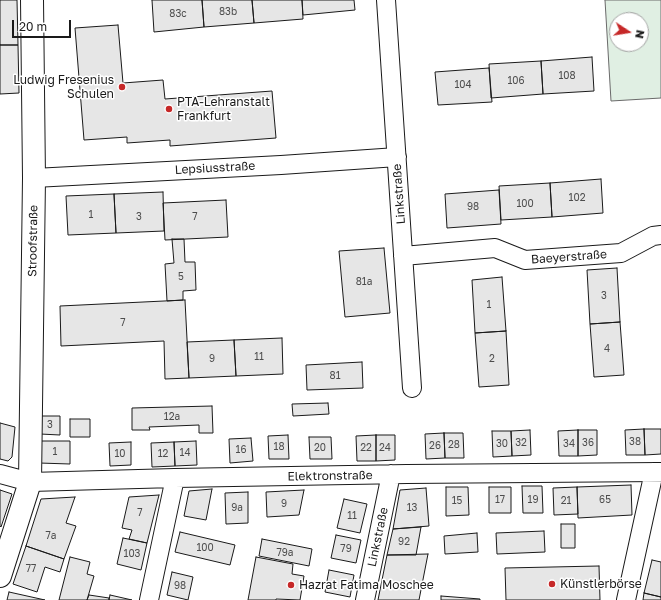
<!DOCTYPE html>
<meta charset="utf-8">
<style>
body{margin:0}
#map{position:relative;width:661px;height:600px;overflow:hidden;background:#fff;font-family:"Golos Text",sans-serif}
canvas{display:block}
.north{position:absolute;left:609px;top:12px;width:40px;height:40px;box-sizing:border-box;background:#fff;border:1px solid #a3a3a3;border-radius:50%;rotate:102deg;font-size:11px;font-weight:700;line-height:16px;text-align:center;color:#1a1a1a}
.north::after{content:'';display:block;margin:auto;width:14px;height:18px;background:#c62828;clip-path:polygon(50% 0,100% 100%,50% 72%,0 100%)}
.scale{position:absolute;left:12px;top:20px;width:59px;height:18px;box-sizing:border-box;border:2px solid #1a1a1a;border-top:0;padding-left:5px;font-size:12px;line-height:14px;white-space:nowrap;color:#1a1a1a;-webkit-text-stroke:3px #fff;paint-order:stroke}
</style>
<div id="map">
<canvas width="661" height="600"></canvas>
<div class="north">N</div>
<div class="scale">20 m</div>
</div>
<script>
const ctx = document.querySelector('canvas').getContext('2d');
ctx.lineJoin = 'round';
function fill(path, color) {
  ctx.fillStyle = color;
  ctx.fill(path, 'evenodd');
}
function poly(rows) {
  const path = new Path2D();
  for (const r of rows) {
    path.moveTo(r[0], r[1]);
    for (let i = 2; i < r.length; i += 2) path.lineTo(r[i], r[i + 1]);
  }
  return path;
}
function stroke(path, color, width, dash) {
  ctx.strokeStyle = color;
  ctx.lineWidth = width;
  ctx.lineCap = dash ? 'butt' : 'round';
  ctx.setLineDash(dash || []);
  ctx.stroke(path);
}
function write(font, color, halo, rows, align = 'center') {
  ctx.font = font + ' "Golos Text",sans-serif';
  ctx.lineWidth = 3;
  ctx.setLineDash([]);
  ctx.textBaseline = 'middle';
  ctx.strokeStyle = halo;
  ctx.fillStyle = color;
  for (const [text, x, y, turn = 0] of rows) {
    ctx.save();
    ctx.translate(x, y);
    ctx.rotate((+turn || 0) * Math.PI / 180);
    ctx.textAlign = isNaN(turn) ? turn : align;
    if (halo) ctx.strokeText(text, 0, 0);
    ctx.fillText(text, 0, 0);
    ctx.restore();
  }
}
const green = poly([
 [605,0,661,0,661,98,611,101,605,0],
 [617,20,641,20,641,44,617,44,617,20]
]);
fill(green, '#e0efe3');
stroke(green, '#6a6a6a', 1);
const building = poly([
 [0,0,17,0,18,45,0,45,0,0],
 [152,0,202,0,204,27,154,32,152,0],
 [202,0,252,0,254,23,204,27,202,0],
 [252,0,302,0,303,19,254,23,252,0],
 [302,0,354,0,355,10,303,15,302,0],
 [118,25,123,83,163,80,165,99,272,91,276,138,170,146,170,140,127,143,127,137,84,140,75,28,118,25],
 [0,45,18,45,19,93,0,94,0,45],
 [592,57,594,91,543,94,541,61,592,57],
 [541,61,543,94,491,98,489,64,541,61],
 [489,68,492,102,438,105,435,72,489,68],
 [601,179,603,213,552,217,550,183,601,179],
 [550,183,552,217,501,220,499,186,550,183],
 [499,190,501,224,447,228,445,194,499,190],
 [163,192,164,231,116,233,114,194,163,192],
 [114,194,116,233,68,235,66,196,114,194],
 [226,200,228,237,165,240,163,203,226,200],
 [172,239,184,239,185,262,195,262,196,290,183,291,183,300,167,301,165,264,174,263,172,239],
 [384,248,390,313,345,317,339,251,384,248],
 [617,268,620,322,590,324,587,270,617,268],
 [502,277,506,331,475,333,472,280,502,277],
 [185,300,189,378,165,379,164,341,61,346,60,306,185,300],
 [620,322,624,375,594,377,590,324,620,322],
 [506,331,509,385,479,387,475,333,506,331],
 [282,338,283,374,236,376,234,340,282,338],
 [234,340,236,376,189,378,187,342,234,340],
 [362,362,363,388,307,390,306,365,362,362],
 [328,403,329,414,293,416,292,404,328,403],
 [212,406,213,433,199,433,199,425,149,427,150,430,132,430,132,408,212,406],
 [41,416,60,416,60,435,40,434,41,416],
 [70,419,90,419,90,437,70,437,70,419],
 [0,423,15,427,12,457,8,461,0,459,0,423],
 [644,429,645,455,626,455,625,430,644,429],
 [644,429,661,429,661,454,645,455,644,429],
 [530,430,531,455,512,456,511,431,530,430],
 [578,430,578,456,559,456,558,431,578,430],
 [578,430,597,430,597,455,578,456,578,430],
 [492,431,511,431,512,456,493,457,492,431],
 [444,433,445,458,426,459,425,434,444,433],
 [444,433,463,433,464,458,445,458,444,433],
 [288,435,289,459,269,459,268,436,288,435],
 [376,435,376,461,357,461,356,436,376,435],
 [376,435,395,435,395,460,376,461,376,435],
 [309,437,331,437,332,459,310,459,309,437],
 [251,438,253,461,230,463,229,439,251,438],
 [39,441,70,441,70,464,39,463,39,441],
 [196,441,197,465,175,466,174,442,196,441],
 [131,442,131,465,110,466,109,443,131,442],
 [174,442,175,466,152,467,151,443,174,442],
 [631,485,632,515,578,518,577,487,631,485],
 [522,486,542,486,543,513,523,513,522,486],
 [446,487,468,487,469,515,446,516,446,487],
 [489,487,511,487,511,513,489,513,489,487],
 [577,487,578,514,554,515,553,488,577,487],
 [426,488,429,526,393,529,400,490,426,488],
 [212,489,206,520,184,516,189,491,212,489],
 [0,490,12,494,1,527,0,526,0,490],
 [304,490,299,515,267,517,266,492,304,490],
 [248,492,248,523,226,524,225,493,248,492],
 [159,495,147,543,129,539,132,530,122,528,129,497,159,495],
 [75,497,66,523,76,526,64,559,26,546,41,499,75,497],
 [344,499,367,504,360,533,337,528,344,499],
 [561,524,575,524,575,548,561,548,561,524],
 [421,527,416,555,387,555,393,529,421,527],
 [544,531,545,552,497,554,496,533,544,531],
 [180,532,235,545,230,565,175,552,180,532],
 [477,533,478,552,445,554,444,536,477,533],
 [336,535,361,540,356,563,331,558,336,535],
 [123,538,147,543,141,570,117,564,123,538],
 [262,539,312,549,309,566,259,556,262,539],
 [26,546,64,559,60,572,45,567,37,592,13,584,26,546],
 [428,554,419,600,378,600,387,555,428,554],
 [70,557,90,562,87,574,94,576,87,600,59,600,70,557],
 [256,557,293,564,292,574,304,576,300,600,276,599,276,600,248,600,256,557],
 [652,560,661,562,661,597,644,593,652,560],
 [599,566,600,600,506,600,505,568,599,566],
 [329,570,354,575,350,597,325,592,329,570],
 [172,572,193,577,188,600,167,595,172,572],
 [9,592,45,600,7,600,9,592],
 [644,593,661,597,661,600,643,600,644,593],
 [89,595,109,598,109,600,87,600,89,595],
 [110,595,132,600,109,600,110,595],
 [441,596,480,599,480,600,441,600,441,596]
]);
fill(building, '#e6e6e6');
stroke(building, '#1a1a1a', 1);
const minor = poly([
 [386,0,412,388],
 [34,178,281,165,397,157],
 [403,256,495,248,525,260,621,253,653,236,661,235],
 [0,474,30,482,175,478,407,474,661,472],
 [149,600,175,478],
 [365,600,391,474],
 [626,600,654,472]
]);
const tertiary = poly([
 [0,576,30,482,34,178,32,0]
]);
stroke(minor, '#1a1a1a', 20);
stroke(tertiary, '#1a1a1a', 24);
stroke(minor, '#fff', 18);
stroke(tertiary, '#fff', 22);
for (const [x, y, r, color] of [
 [122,87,4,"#c62828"],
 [169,109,4,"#c62828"],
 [552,584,4,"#c62828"],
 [291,585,4,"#c62828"]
]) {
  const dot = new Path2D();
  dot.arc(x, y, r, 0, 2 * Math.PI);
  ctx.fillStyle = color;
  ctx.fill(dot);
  stroke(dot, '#fff', 1.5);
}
write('10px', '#4d4d4d', null, [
 ["83b",228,12],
 ["83c",178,14],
 ["108",567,76],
 ["106",516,81],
 ["104",463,85],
 ["102",577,198],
 ["100",525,204],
 ["98",473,207],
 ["1",91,215],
 ["3",139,217],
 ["7",195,217],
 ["5",181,277],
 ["81a",364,282],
 ["3",604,296],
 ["1",489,305],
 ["7",123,323],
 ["4",607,349],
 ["11",259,357],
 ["9",212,359],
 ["2",492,359],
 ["81",335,376],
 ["12a",172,417],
 ["3",50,425],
 ["38",635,442],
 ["32",521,443],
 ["36",588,443],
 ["30",502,444],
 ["34",569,444],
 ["28",454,445],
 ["26",435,446],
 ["18",279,447],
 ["20",320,448],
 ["22",366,448],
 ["24",385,448],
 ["16",241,450],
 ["1",55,452],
 ["14",185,453],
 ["10",120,454],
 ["12",163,454],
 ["17",500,500],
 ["19",533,500],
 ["65",605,500],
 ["15",457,501],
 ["21",566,501],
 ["9",284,504],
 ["9a",237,508],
 ["13",412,508],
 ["7",140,513],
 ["11",352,516],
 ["7a",51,536],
 ["92",404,542],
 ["100",205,548],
 ["79",346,549],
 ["79a",285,553],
 ["103",132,554],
 ["77",31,569],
 ["98",180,586]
]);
write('12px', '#1a1a1a', '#fff', [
 ["Ludwig Fresenius",114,80,"right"],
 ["Schulen",114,94,"right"],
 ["PTA-Lehranstalt",177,102],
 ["Frankfurt",177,116],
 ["Künstlerbörse",560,584],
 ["Hazrat Fatima Moschee",299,585]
], 'left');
write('12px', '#1a1a1a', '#fff', [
 ["Lepsiusstraße",215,168,-3],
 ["Linkstraße",399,194,-94],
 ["Stroofstraße",33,241,-89],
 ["Baeyerstraße",569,257,-4],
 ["Elektronstraße",330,476,-1],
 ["Linkstraße",378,537,-78]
]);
</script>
